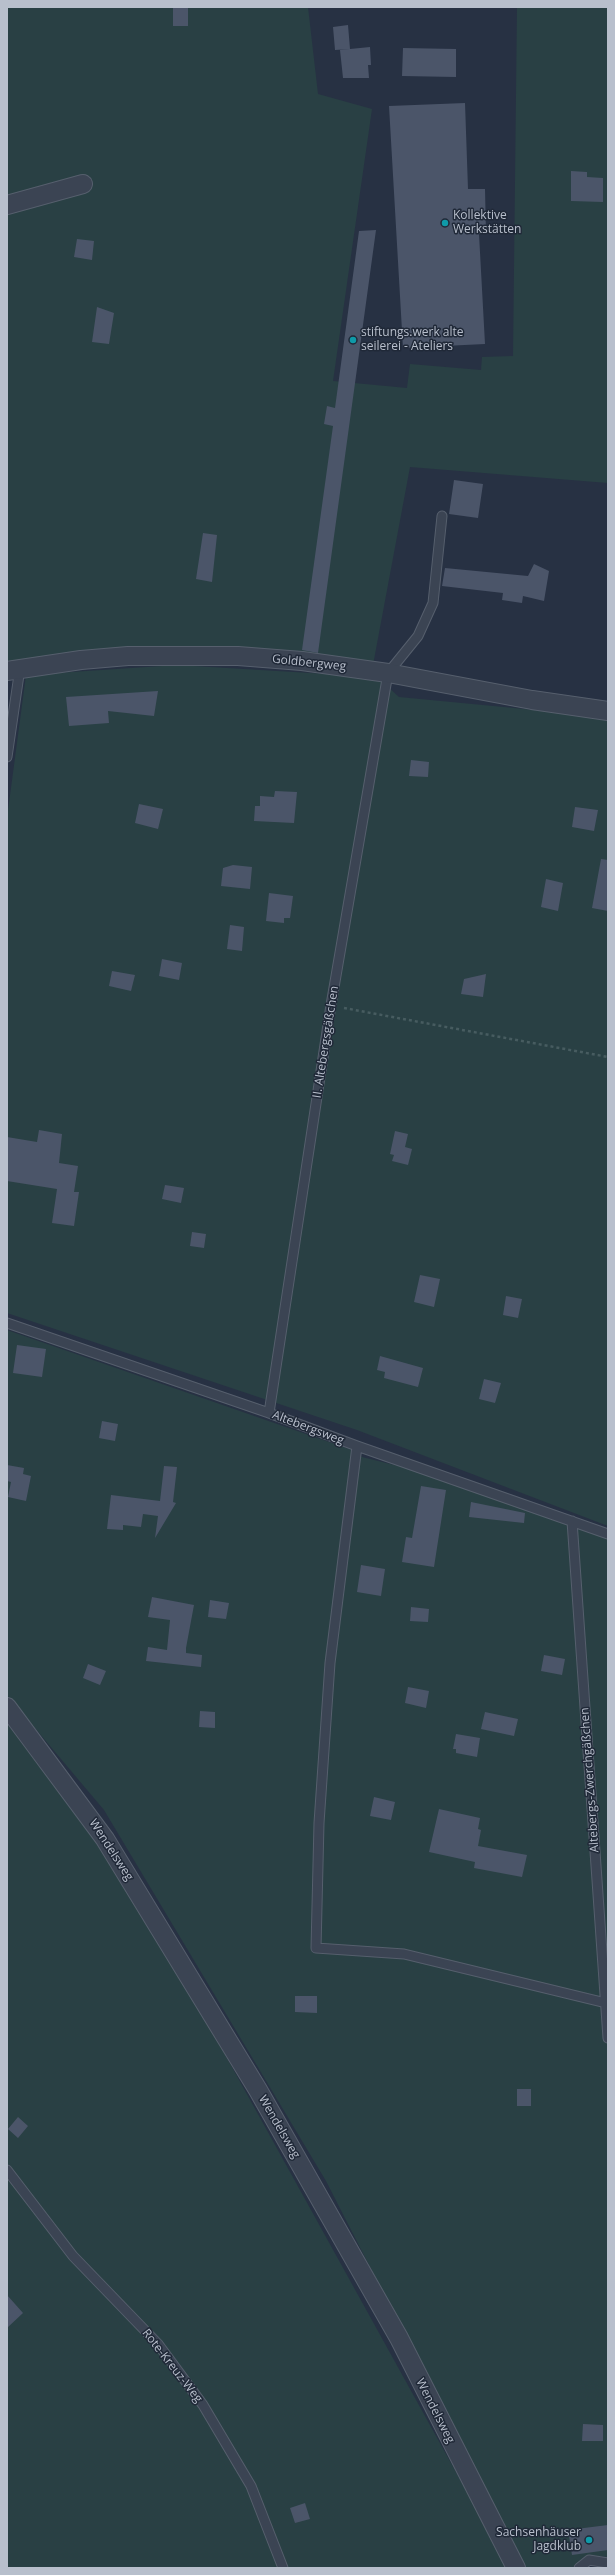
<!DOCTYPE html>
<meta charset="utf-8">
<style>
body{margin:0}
#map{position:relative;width:615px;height:2575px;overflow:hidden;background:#273143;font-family:"Open Sans",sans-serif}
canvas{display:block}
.frame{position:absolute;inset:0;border:8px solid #b8bfcc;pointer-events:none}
</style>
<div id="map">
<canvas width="615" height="2575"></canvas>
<div class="frame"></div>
</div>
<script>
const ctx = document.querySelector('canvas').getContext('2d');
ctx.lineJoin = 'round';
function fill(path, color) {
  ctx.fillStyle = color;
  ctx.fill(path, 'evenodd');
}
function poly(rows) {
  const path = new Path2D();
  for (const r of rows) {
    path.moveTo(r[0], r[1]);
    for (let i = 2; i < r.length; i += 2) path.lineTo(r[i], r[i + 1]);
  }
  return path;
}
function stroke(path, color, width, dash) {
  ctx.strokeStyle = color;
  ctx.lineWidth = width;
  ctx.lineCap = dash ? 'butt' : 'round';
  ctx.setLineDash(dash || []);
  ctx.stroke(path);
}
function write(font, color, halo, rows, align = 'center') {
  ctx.font = font + ' "Open Sans",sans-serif';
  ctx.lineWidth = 3;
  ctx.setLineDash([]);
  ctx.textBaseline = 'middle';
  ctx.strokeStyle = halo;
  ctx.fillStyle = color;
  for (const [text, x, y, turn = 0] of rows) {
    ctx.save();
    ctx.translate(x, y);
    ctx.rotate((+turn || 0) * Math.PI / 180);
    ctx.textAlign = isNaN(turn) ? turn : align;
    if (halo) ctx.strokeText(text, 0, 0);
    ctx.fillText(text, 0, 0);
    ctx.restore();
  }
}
fill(poly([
 [7,7,308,7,318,94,372,109,333,381,407,388,410,364,481,370,482,357,513,356,517,7,608,7,608,483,410,467,373,665,7,664],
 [177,665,377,677,399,697,608,717,608,1526,357,1430,7,1313,7,818,26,675],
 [7,1330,352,1450,362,1457,463,1482,608,1536,608,2557,588,2555,572,2568,524,2568,326,2181,104,1810,7,1695],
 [7,1723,100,1848,212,2031,509,2568,7,2568]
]), '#294044');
fill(poly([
 [173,7,188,7,188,26,173,26],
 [348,25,350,49,335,50,333,27],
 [370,47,371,65,368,65,369,78,343,78,340,50],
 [403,48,456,49,456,77,402,76],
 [465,103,468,189,485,189,486,234,479,234,485,344,403,348,389,106],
 [571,171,587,172,587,177,603,178,603,202,571,201],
 [376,230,318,653,302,650,333,426,324,424,327,406,335,408,359,231],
 [77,239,94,241,92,260,74,257],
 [97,307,114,313,109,344,92,342],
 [454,480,483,484,478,518,449,514],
 [203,533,217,535,212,582,196,579],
 [534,564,549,571,544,601,523,596,522,603,502,600,503,593,442,586,445,568,528,576],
 [158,691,154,716,108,711,109,723,69,726,66,697],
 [411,760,429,762,428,777,409,776],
 [275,791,297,792,294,823,254,821,255,806,260,806,260,796,274,797],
 [139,804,163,809,158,829,135,823],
 [575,807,598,810,594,831,572,827],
 [601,859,608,860,608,911,592,908],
 [233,865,252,867,250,889,221,886,223,868],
 [546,879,563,883,558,911,541,907],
 [269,893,293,896,290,918,284,918,284,923,266,921],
 [230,925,244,927,242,951,227,949],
 [162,959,182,963,179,980,159,976],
 [112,971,135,975,131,991,109,986],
 [486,974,483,997,461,994,464,979],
 [39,1130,62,1134,59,1163,78,1166,74,1192,79,1192,74,1226,52,1223,57,1189,7,1181,7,1137,37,1142],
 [395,1131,408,1134,405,1147,412,1149,408,1165,392,1161,394,1155,390,1154],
 [165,1185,184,1188,181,1203,162,1199],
 [192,1232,206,1234,204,1248,190,1246],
 [420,1275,440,1279,434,1307,414,1302],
 [506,1296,522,1299,518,1318,503,1315],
 [17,1345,46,1349,42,1377,13,1373],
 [380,1356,423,1368,418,1387,384,1378,385,1372,377,1370],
 [484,1379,501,1383,495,1403,479,1399],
 [102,1421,118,1424,115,1441,99,1438],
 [7,1465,24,1468,23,1474,31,1476,26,1501,8,1497,11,1482,7,1481],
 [164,1466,177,1467,173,1502,176,1503,155,1538,158,1516,143,1514,141,1527,123,1525,123,1530,107,1529,111,1495,160,1501],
 [421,1486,446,1490,434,1567,402,1562,406,1537,412,1538],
 [471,1502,525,1513,524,1523,469,1517],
 [361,1565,385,1569,381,1596,357,1592],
 [152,1597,194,1605,186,1648,186,1653,202,1655,201,1667,146,1661,148,1647,167,1650,170,1620,148,1617],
 [210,1600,229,1603,226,1619,208,1617],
 [411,1607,429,1609,428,1622,410,1621],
 [544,1655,565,1659,562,1675,541,1671],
 [88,1664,106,1671,100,1685,83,1678],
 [408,1687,429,1691,426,1708,405,1703],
 [200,1711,215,1712,215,1728,199,1727],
 [485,1712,518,1719,514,1736,481,1729],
 [456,1734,480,1738,477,1757,456,1753,456,1749,453,1749],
 [374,1797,395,1802,391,1820,370,1816],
 [439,1809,480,1818,478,1829,481,1830,478,1846,527,1855,522,1877,474,1868,475,1862,429,1852],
 [295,1996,317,1996,317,2013,295,2012],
 [517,2089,531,2089,531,2106,517,2106],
 [18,2117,28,2126,18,2138,8,2129],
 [7,2295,23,2313,7,2328],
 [583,2424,603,2425,603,2441,582,2441],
 [305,2503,310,2519,295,2523,290,2508],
 [608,2525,608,2550,572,2555,568,2530]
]), '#4b5569');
const service = poly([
 [7,757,20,668],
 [7,1323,269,1413,357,1446,608,1534],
 [269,1413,331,1005,388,673,418,636,433,603,442,516],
 [357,1446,330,1663,319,1823,316,1948,404,1954,606,2003],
 [572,1521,608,2038],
 [7,2170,73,2256,158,2344,203,2405,251,2486,283,2568],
 [579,2568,589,2560,608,2563]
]);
const minor = poly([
 [7,205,83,184],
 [7,671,81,660,128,656,238,656,302,661,388,673,532,700,608,711],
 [7,1707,105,1839,258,2090,399,2338,516,2568]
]);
stroke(service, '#565f6d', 11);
stroke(minor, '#565f6d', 20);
stroke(poly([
 [344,1008,608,1057]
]), '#475c60', 2.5, [3, 3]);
stroke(service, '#3b4453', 9);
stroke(minor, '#3b4453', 18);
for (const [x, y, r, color] of [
 [445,223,4,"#0f9aa8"],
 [353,340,4,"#0f9aa8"],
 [589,2540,4,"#0f9aa8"]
]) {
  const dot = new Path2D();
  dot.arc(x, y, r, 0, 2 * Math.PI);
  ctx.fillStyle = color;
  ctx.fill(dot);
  stroke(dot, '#202938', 1.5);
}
write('12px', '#b8bfcc', '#202938', [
 ["Kollektive",453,216],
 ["Werkstätten",453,230],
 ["stiftungs.werk alte",361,333],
 ["seilerei - Ateliers",361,347],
 ["Sachsenhäuser",581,2533,"right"],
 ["Jagdklub",581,2547,"right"]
], 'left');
write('12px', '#b8bfcc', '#202938', [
 ["Goldbergweg",309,663,6],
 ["II. Altebergsgäßchen",326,1042,-81],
 ["Altebergsweg",308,1428,21],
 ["Altebergs-Zwerchgäßchen",590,1780,-94],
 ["Wendelsweg",111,1850,57],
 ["Wendelsweg",279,2127,60],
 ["Rote-Kreuz-Weg",172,2366,52],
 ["Wendelsweg",435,2411,63]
]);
</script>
